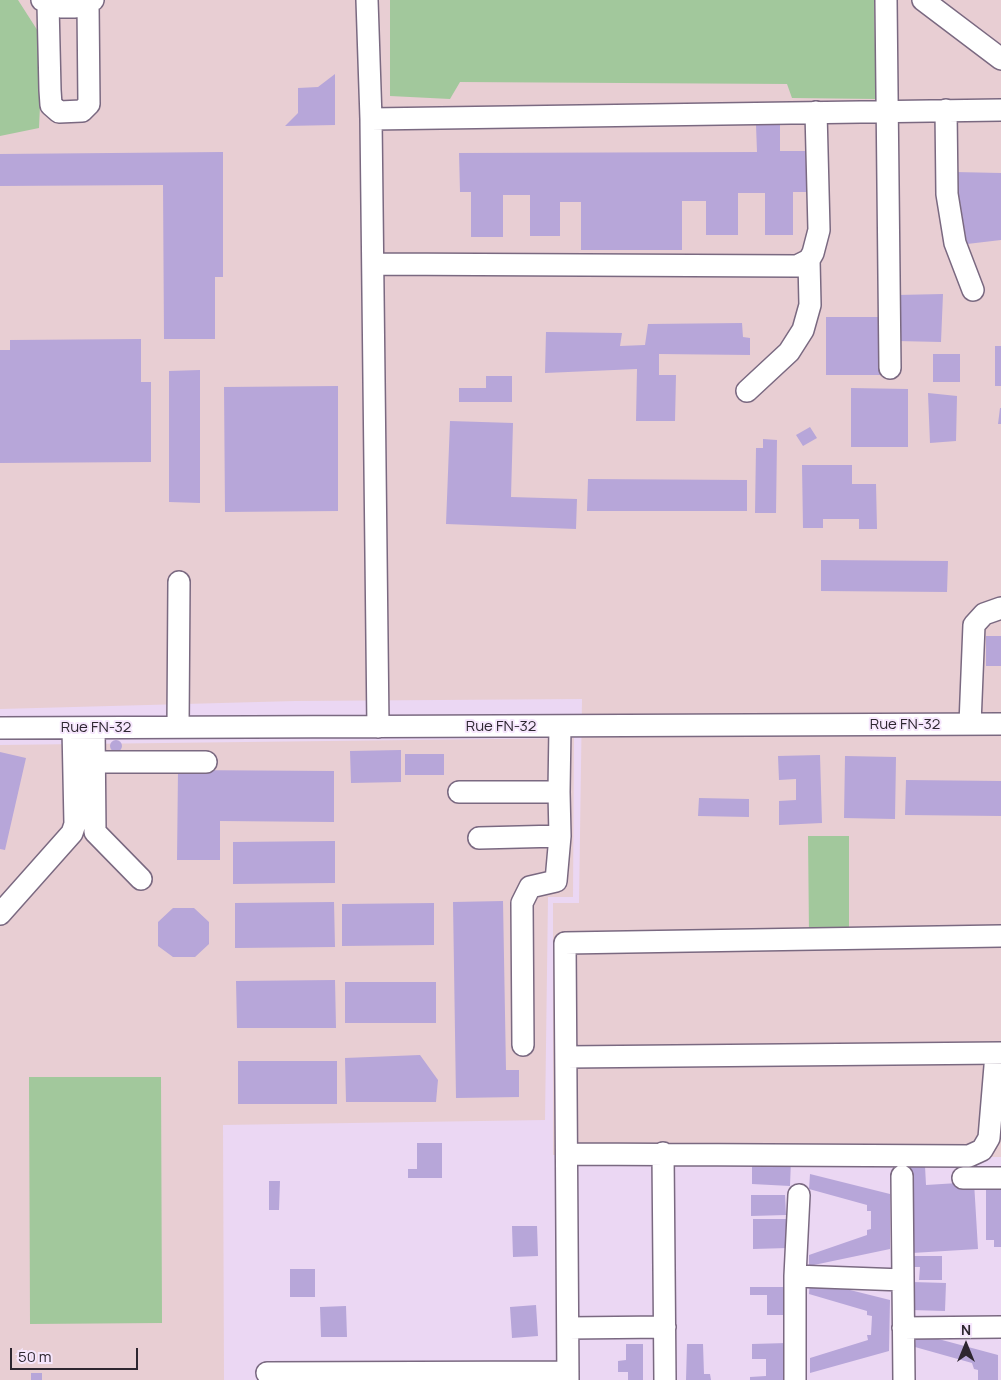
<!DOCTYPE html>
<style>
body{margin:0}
#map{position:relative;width:1001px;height:1380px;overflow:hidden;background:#ebd7f3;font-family:Manrope,sans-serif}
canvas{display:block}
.north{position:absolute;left:941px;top:1320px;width:50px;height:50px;-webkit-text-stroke:4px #f6e6fd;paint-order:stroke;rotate:0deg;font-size:14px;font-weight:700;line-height:20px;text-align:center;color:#2d2630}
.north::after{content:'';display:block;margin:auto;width:18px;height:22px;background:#2d2630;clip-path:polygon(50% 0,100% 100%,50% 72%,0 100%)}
.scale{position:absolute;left:10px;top:1348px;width:128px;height:22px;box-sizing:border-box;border:2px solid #2d2630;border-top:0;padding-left:6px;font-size:15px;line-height:18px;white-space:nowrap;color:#2d2630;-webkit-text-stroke:4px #f6e6fd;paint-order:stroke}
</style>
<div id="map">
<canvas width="1001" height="1380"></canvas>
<div class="north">N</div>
<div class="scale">50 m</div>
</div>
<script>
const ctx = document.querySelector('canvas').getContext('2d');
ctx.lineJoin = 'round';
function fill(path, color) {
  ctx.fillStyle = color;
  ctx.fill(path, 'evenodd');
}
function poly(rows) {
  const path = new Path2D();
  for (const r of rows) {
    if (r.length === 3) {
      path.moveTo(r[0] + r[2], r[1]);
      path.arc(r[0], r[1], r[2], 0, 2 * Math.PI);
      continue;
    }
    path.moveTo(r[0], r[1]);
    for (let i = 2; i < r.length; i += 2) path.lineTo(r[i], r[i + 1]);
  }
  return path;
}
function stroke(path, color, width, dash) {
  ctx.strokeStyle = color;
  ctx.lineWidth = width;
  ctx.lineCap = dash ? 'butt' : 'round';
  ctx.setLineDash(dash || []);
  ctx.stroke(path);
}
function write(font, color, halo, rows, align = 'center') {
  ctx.font = font + ' Manrope,sans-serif';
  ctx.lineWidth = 4;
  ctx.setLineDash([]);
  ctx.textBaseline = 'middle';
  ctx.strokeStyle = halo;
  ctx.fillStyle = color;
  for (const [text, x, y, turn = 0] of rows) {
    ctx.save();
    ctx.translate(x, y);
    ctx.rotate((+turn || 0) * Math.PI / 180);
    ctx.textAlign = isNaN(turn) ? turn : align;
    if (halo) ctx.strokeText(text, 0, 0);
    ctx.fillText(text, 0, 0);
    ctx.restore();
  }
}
fill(poly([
 [0,0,1001,0,1001,1157,553,1155,553,903,579,903,582,699,295,701,0,709],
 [574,738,573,897,548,897,545,1120,223,1125,224,1380,0,1380,0,745]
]), '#e8ced3');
fill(poly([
 [0,0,18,0,43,39,39,128,0,136],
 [390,0,874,0,876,99,792,98,787,84,460,82,450,99,390,96],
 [808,836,849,836,849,933,809,933],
 [29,1077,161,1077,162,1323,30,1324]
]), '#a2c89c');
fill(poly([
 [335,74,335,125,285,126,298,113,298,88,318,87],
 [756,125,780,125,780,151,809,151,809,192,793,192,793,235,765,235,765,193,738,193,738,235,706,235,706,201,682,201,682,250,581,250,581,202,560,202,560,236,530,236,530,195,503,195,503,237,471,237,471,192,460,192,459,153,757,152],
 [223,152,223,277,215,277,215,339,164,339,163,185,0,186,0,154],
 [955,172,1001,173,1001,240,967,244],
 [943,294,941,342,897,341,897,295],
 [826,317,883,317,883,375,826,375],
 [742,323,743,337,750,338,750,355,659,354,659,375,676,375,675,421,636,421,637,369,545,373,546,332,622,333,620,346,645,345,648,324],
 [141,339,141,382,151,382,151,462,0,463,0,350,10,350,10,340],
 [995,346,1001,346,1001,386,995,386],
 [933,354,960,354,960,382,933,382],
 [200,370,200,503,169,502,169,371],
 [486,376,512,376,512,402,459,402,459,388,486,388],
 [338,386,338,511,225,512,224,387],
 [851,388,908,389,908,447,851,447],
 [928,393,957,396,956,441,930,443],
 [1000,408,1001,408,1001,424,998,424],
 [450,421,513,423,511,497,577,499,576,529,446,524],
 [810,427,817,438,803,446,796,435],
 [763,439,777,440,776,513,755,513,756,448,763,448],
 [802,465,852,465,852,484,876,484,877,529,859,529,859,519,823,519,823,528,803,528],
 [588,479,747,480,747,511,587,511],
 [821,560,948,561,947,592,821,591],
 [986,636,1001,636,1001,666,986,666],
 [116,746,6],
 [401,750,401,782,351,783,350,751],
 [0,752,26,758,5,850,0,849],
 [405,754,444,754,444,775,405,775],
 [820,755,822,823,779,825,779,801,796,800,796,779,779,780,778,756],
 [845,756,896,757,895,819,844,818],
 [178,770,334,771,334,822,220,821,220,860,177,860],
 [906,780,1001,781,1001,816,905,815],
 [699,798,749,799,749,817,698,816],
 [335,841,335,883,233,884,233,842],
 [503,901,506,1070,519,1070,519,1097,456,1098,453,902],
 [334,902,335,947,235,948,235,903],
 [434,903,434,945,342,946,342,904],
 [173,908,194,908,209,922,209,944,195,957,173,957,158,946,158,922],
 [335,980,336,1028,237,1028,236,981],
 [345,982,436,982,436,1023,345,1023],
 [420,1055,438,1080,436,1102,346,1102,345,1058],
 [238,1061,337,1061,337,1104,238,1104],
 [417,1143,442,1143,442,1178,408,1178,408,1169,417,1169],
 [752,1157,791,1159,790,1186,752,1184],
 [925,1166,926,1185,974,1182,978,1249,912,1253,908,1167],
 [810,1174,890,1194,890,1249,809,1266,809,1255,867,1235,867,1230,871,1229,871,1211,867,1211,867,1205,809,1189],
 [269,1181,280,1181,279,1210,269,1210],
 [986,1188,1001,1188,1001,1247,994,1247,994,1240,986,1240],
 [751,1195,785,1195,786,1215,751,1216],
 [753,1219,788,1219,788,1248,753,1249],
 [512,1226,537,1226,538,1256,513,1257],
 [911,1256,942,1256,942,1280,919,1280,920,1267,911,1267],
 [290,1269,315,1269,315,1297,290,1297],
 [810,1280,890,1300,889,1351,810,1373,810,1358,868,1340,867,1335,871,1335,872,1316,867,1315,867,1311,809,1294],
 [912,1282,946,1283,945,1311,911,1310],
 [750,1287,788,1287,788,1315,767,1315,767,1295,750,1295],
 [536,1305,538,1336,512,1338,510,1307],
 [346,1306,347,1337,321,1337,320,1307],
 [916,1333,998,1355,998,1380,978,1380,978,1370,974,1369,972,1363,915,1347],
 [787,1343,788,1380,750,1380,750,1377,766,1376,766,1359,752,1359,752,1344],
 [626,1344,643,1344,643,1380,628,1380,628,1372,618,1372,618,1361,626,1360],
 [687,1344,703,1344,704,1374,710,1374,711,1380,686,1380],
 [31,1373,42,1373,42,1380,31,1380]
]), '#b7a6d9');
const minor = poly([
 [42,0,62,7,75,7,93,0],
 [367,0,371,119,378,727],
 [886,0,890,368],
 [923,0,1001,59],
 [48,4,50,90,51,105,59,112,82,111,89,104,88,3],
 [946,110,947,194,955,243,973,290],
 [371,119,1001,110],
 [373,264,797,266,809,260,813,253,819,230,816,112],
 [747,391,789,352,803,330,810,305,809,260],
 [970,724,974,625,984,614,1001,608],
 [178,727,179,582],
 [0,728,1001,724],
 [94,728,95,832,141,879],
 [94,762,206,762],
 [459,792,559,792,560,727],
 [479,838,560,836],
 [0,914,72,833,75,824,73,728],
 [523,1045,522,903,530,887,556,881,560,836,559,792],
 [566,1057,1001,1053],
 [663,1153,665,1380],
 [567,1154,969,1156,982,1150,989,1138,996,1054],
 [902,1176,904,1380],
 [963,1178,1001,1178],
 [795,1276,903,1280],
 [568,1328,665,1327],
 [903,1328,1001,1327],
 [267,1373,568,1372],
 [568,1380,565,943,1001,936],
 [795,1380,795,1276,799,1195]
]);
stroke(minor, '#7a6981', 24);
stroke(minor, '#fff', 21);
write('15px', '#2d2630', '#f6e6fd', [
 ["Rue FN-32",905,725],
 ["Rue FN-32",501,727],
 ["Rue FN-32",96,728]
]);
</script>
